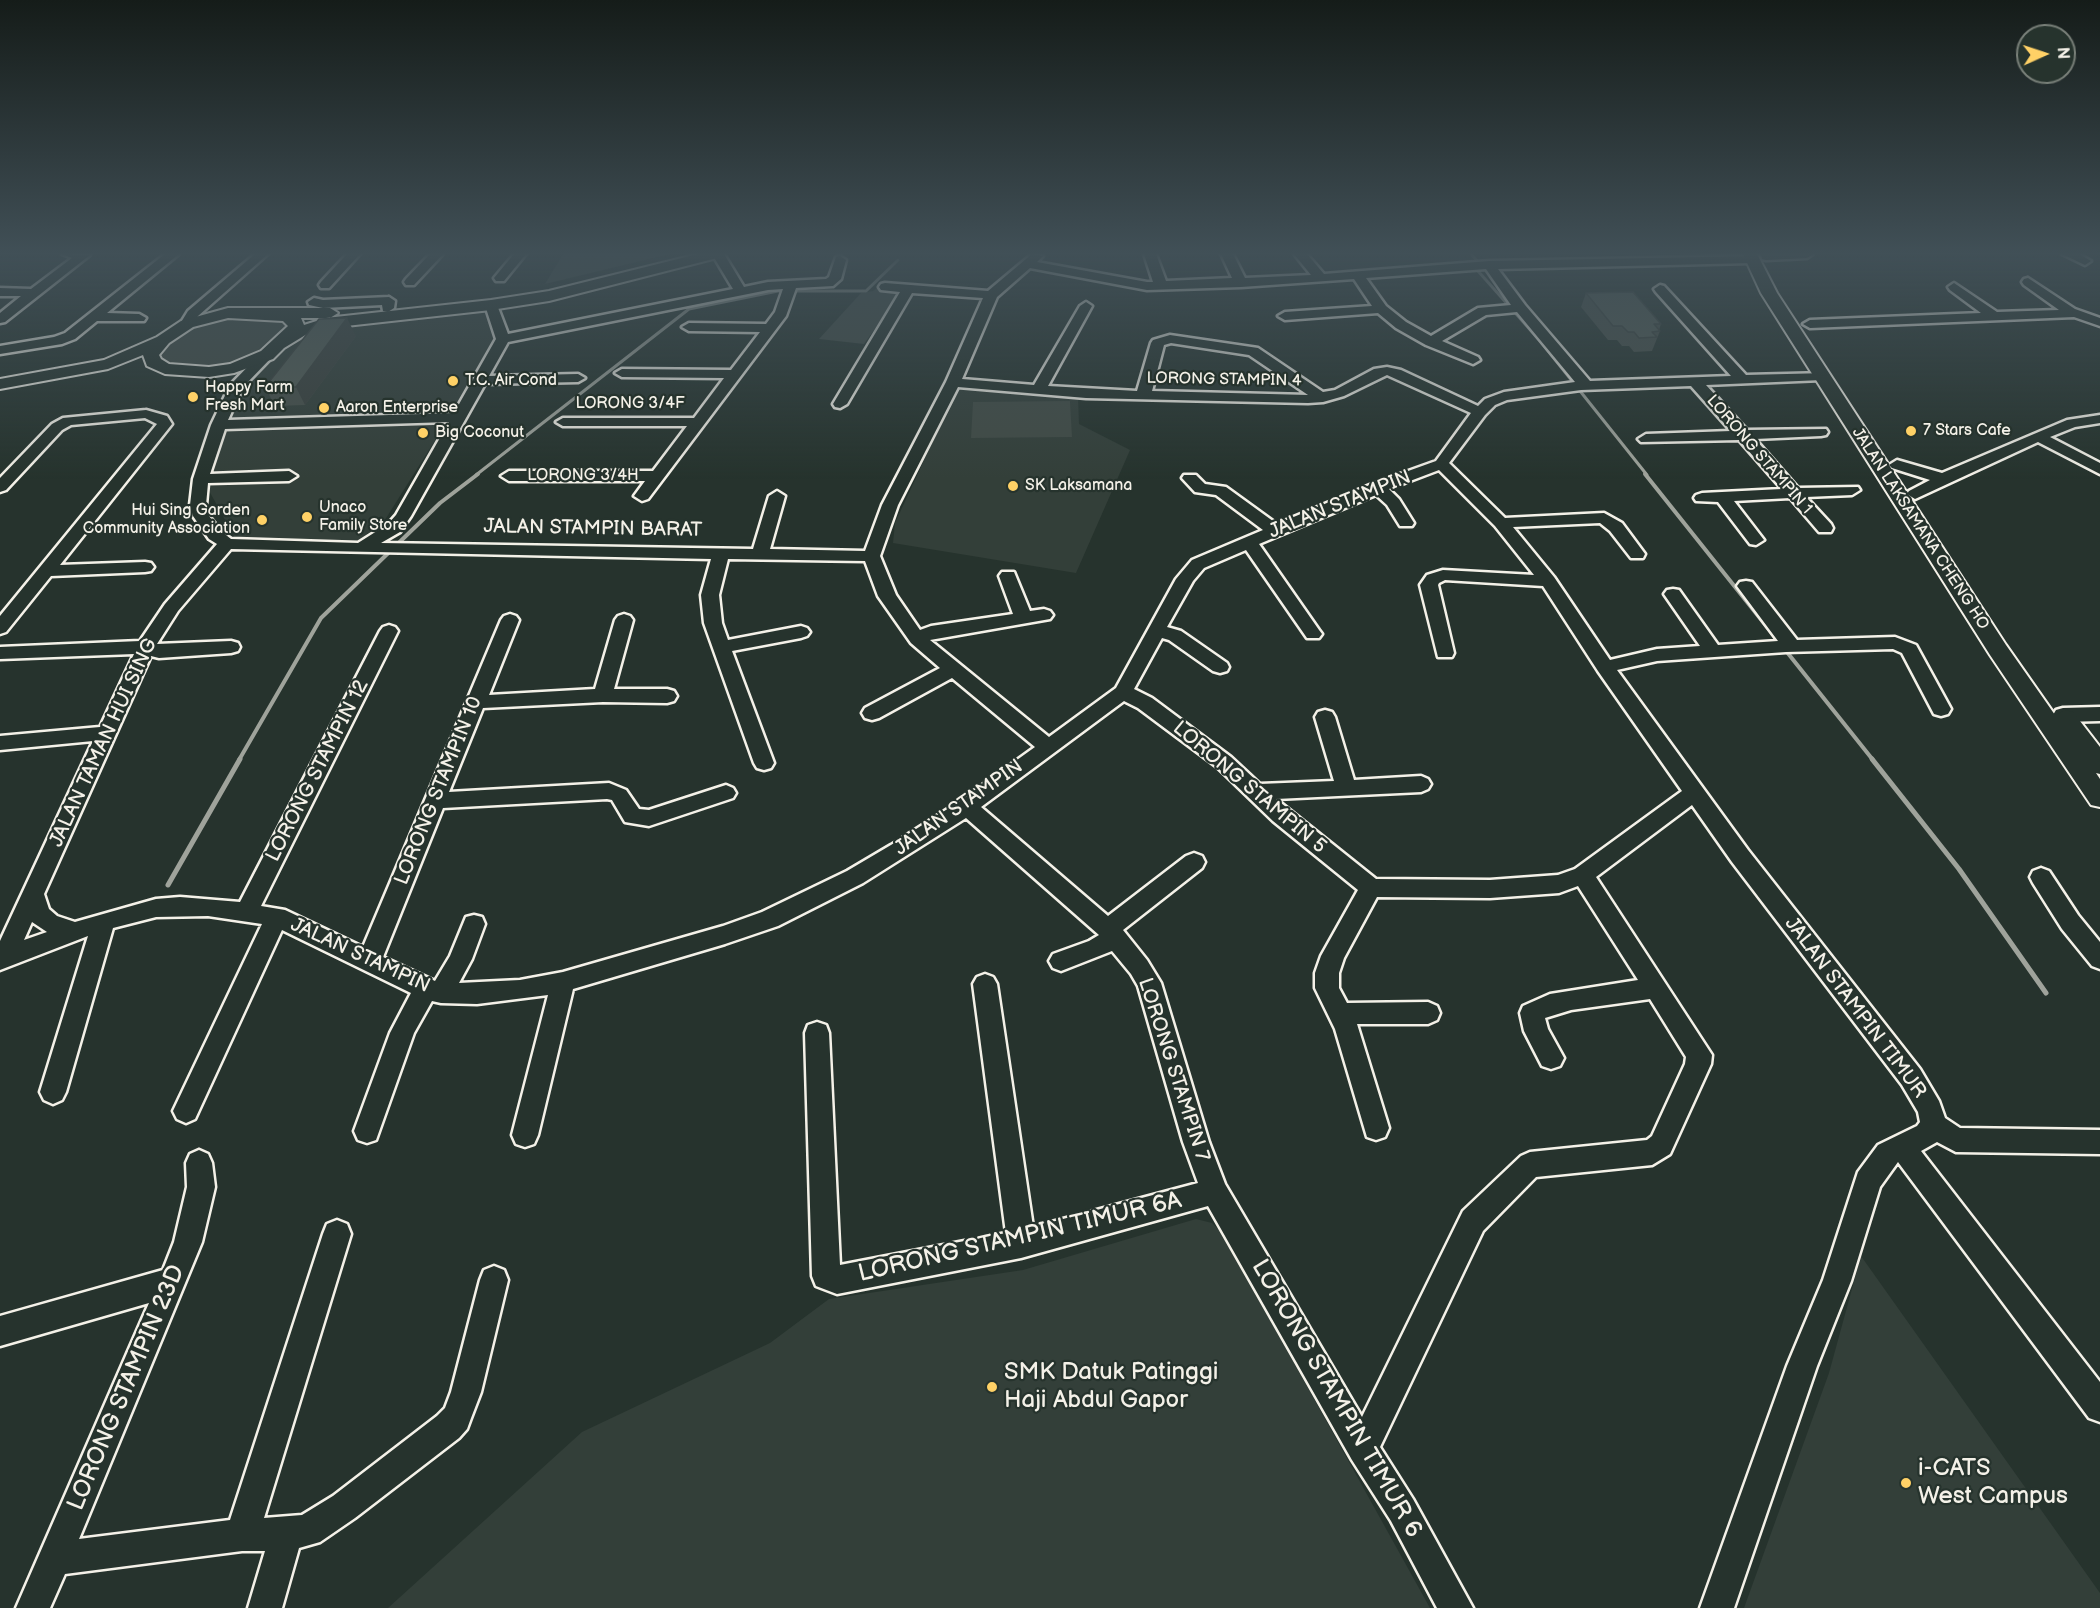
<!DOCTYPE html>
<style>
body{margin:0}
#map{position:relative;width:2100px;height:1608px;overflow:hidden;background:#26332d;font-family:"Balsamiq Sans",sans-serif}
canvas{display:block}
.north{position:absolute;left:2016px;top:24px;width:60px;height:60px;box-sizing:border-box;background:#26332d;border:2px solid #787f78;border-radius:50%;rotate:87deg;font-size:16px;font-weight:700;line-height:24px;text-align:center;color:#f4f1e8}
.north::after{content:'';display:block;margin:auto;width:21px;height:27px;background:#ffd166;clip-path:polygon(50% 0,100% 100%,50% 72%,0 100%)}
</style>
<div id="map">
<canvas width="2100" height="1608"></canvas>
<div class="north">N</div>
</div>
<script>
const ctx = document.querySelector('canvas').getContext('2d');
ctx.lineJoin = 'round';
function fill(path, color) {
  ctx.fillStyle = color;
  ctx.fill(path, 'evenodd');
}
function poly(rows) {
  const path = new Path2D();
  for (const r of rows) {
    path.moveTo(r[0], r[1]);
    for (let i = 2; i < r.length; i += 2) path.lineTo(r[i], r[i + 1]);
  }
  return path;
}
function stroke(path, color, width, dash) {
  ctx.strokeStyle = color;
  ctx.lineWidth = width;
  ctx.lineCap = dash ? 'butt' : 'round';
  ctx.setLineDash(dash || []);
  ctx.stroke(path);
}
function write(font, color, halo, rows, align = 'center') {
  ctx.font = font + ' "Balsamiq Sans",sans-serif';
  ctx.lineWidth = 4.5;
  ctx.setLineDash([]);
  ctx.textBaseline = 'middle';
  ctx.strokeStyle = halo;
  ctx.fillStyle = color;
  for (const [text, x, y, turn = 0] of rows) {
    ctx.save();
    ctx.translate(x, y);
    ctx.rotate((+turn || 0) * Math.PI / 180);
    ctx.textAlign = isNaN(turn) ? turn : align;
    if (halo) ctx.strokeText(text, 0, 0);
    ctx.fillText(text, 0, 0);
    ctx.restore();
  }
}
fill(poly([
 [485,307,498,340,378,531,353,545,236,540,207,487,226,422,246,381,308,331],
 [966,384,1078,397,1079,424,1130,450,1076,573,893,543,895,523,958,387],
 [1196,1219,1212,1223,1222,1233,1430,1608,388,1608,582,1432,770,1343,829,1299,1023,1270],
 [1861,1256,2100,1593,2100,1608,1744,1608,1829,1373]
]), '#333f39');
fill(poly([
 [563,254,670,254,545,284],
 [878,287,891,289,899,295,864,344,819,339,861,293,873,291],
 [225,318,279,320,286,325,285,328,246,360,223,366,167,362,160,356,160,352,196,326],
 [1070,401,1072,437,971,438,973,402]
]), '#414b45');
stroke(poly([
 [1471,254,1482,266,1478,271,1541,342,1647,475],
 [476,475,689,309,778,291,866,291,898,260]
]), '#9fa39b', 3);
stroke(poly([
 [1645,474,1873,760],
 [239,760,321,618,440,503,478,474]
]), '#9fa39b', 4);
stroke(poly([
 [1872,759,1959,869,2046,993],
 [168,885,240,759]
]), '#9fa39b', 5);
const minor = poly([
 [62,254,90,255,5,322,0,323,0,313,21,296,0,296,0,288,31,289,72,258,62,254],
 [165,254,179,254,107,313,139,314,146,318,144,321,97,321,75,339,62,344,0,354,0,346,54,337,65,333,165,254],
 [255,254,268,254,198,316,192,327,182,327,180,324,188,311,255,254],
 [347,254,360,254,329,288,321,288,319,285,321,282,347,254],
 [430,254,443,254,414,285,406,285,404,282,406,279,430,254],
 [514,254,526,254,504,281,496,281,494,278,514,254],
 [712,254,724,254,744,287,768,282,826,279,829,277,836,257,840,256,846,260,841,279,833,286,796,288,786,316,648,499,642,501,634,496,645,481,509,481,501,476,509,471,653,471,687,426,563,426,556,422,563,418,694,418,724,378,622,377,615,373,622,369,731,370,760,332,689,331,682,327,689,323,766,324,775,312,783,289,768,290,508,342,489,376,578,374,585,378,578,382,485,384,411,516,400,532,381,543,753,549,769,496,777,491,785,496,770,549,865,551,882,505,946,382,983,298,912,293,847,404,840,408,835,407,833,404,900,292,881,290,879,287,881,284,885,283,988,291,1032,254,1043,256,1037,262,1147,282,1153,282,1144,254,1156,254,1166,281,1232,278,1221,254,1233,254,1245,278,1311,275,1294,254,1307,254,1324,274,1489,261,1755,256,1757,259,1751,263,1498,269,1525,305,1590,381,1731,376,1656,292,1654,289,1660,285,1664,286,1746,375,1827,373,1829,376,1827,379,1822,380,1706,385,1747,430,1826,429,1828,432,1826,435,1821,436,1755,439,1798,488,1858,487,1860,490,1852,495,1806,497,1831,524,1833,528,1831,532,1819,532,1790,498,1734,501,1764,540,1756,545,1750,544,1718,502,1696,501,1694,498,1696,495,1702,493,1782,489,1739,440,1641,442,1638,439,1646,434,1731,431,1691,386,1581,390,1507,400,1495,405,1485,415,1449,463,1505,518,1604,513,1622,523,1645,554,1643,558,1631,558,1610,531,1600,523,1513,527,1554,577,1610,660,1657,649,1700,646,1664,594,1667,590,1673,589,1679,590,1718,645,1778,641,1737,586,1740,582,1746,581,1752,582,1797,640,1895,637,1916,645,1951,709,1948,714,1941,716,1934,714,1902,653,1893,649,1786,652,1657,661,1617,670,1748,850,1920,1069,1939,1101,1945,1118,1960,1128,2100,1130,2100,1154,1956,1152,1937,1142,1921,1151,2100,1382,2100,1422,2089,1418,1898,1162,1880,1187,1851,1281,1817,1366,1734,1608,1700,1608,1787,1366,1823,1280,1858,1172,1878,1145,1917,1126,1920,1122,1918,1112,1902,1085,1732,862,1692,805,1596,877,1712,1055,1711,1064,1670,1154,1652,1165,1536,1177,1483,1231,1380,1447,1413,1499,1473,1608,1437,1608,1391,1521,1352,1460,1208,1206,1021,1258,837,1294,816,1286,812,1276,805,1033,808,1025,817,1022,826,1025,829,1033,840,1265,1006,1233,973,984,977,977,985,974,993,977,997,984,1033,1227,1198,1183,1183,1142,1138,986,1131,974,1112,951,1061,971,1053,968,1049,961,1053,954,1089,941,1099,935,966,818,863,883,778,926,725,944,573,989,538,1135,534,1144,525,1147,516,1144,512,1135,548,995,477,1004,441,1003,432,1001,414,1033,376,1140,367,1143,358,1140,354,1131,390,1033,411,993,282,930,195,1119,186,1123,177,1119,173,1111,262,924,208,916,156,917,113,928,66,1092,62,1100,53,1104,44,1100,40,1092,88,936,0,970,0,941,93,741,0,750,0,736,100,727,134,654,0,659,0,647,140,641,165,604,217,544,209,539,193,516,190,505,193,479,211,425,230,385,262,352,267,351,274,355,243,387,228,420,454,413,496,339,485,305,486,302,491,301,497,305,508,334,733,289,712,254],
 [1030,268,1147,290,1241,287,1354,279,1372,306,1285,312,1278,316,1285,320,1378,313,1396,328,1426,345,1473,364,1480,360,1478,357,1442,341,1486,315,1517,312,1575,382,1504,392,1485,399,1478,406,1401,370,1387,367,1374,369,1335,390,1323,392,1258,348,1170,335,1153,340,1151,343,1137,391,1048,386,1092,306,1086,302,1080,306,1034,385,962,379,997,297,1030,268],
 [1486,269,1511,305,1478,308,1431,336,1406,322,1386,306,1366,278,1486,269],
 [1171,343,1249,355,1308,395,1152,391,1164,345,1171,343],
 [1387,375,1471,413,1436,461,1372,484,1277,524,1226,487,1205,484,1196,475,1184,475,1182,478,1195,492,1216,495,1263,530,1192,560,1176,579,1116,688,1049,737,930,640,1050,619,1053,615,1050,611,1044,609,1030,611,1014,572,1002,572,999,576,1013,614,931,626,920,630,896,595,880,556,898,505,958,387,1086,398,1308,403,1323,402,1344,396,1387,375],
 [449,422,396,515,388,524,358,543,231,539,221,531,209,516,206,505,208,483,289,481,297,476,289,471,210,474,225,429,449,422],
 [1439,470,1495,526,1534,575,1443,570,1427,575,1420,585,1438,657,1452,657,1454,653,1438,585,1439,583,1445,580,1543,586,1598,671,1682,791,1575,869,1558,875,1490,880,1376,879,1276,799,1421,792,1428,789,1431,784,1428,779,1421,776,1354,780,1335,717,1332,712,1325,710,1318,712,1315,717,1334,781,1260,784,1231,757,1152,698,1134,689,1162,638,1169,640,1213,671,1220,673,1227,671,1229,667,1227,663,1181,631,1167,627,1193,581,1204,568,1246,550,1307,638,1319,638,1322,634,1319,630,1259,544,1376,495,1387,505,1400,526,1412,526,1414,523,1399,499,1389,489,1439,470],
 [231,549,711,559,701,595,704,623,754,763,757,768,764,770,771,768,774,763,732,651,801,638,807,636,810,632,807,628,801,626,728,640,722,623,719,595,728,559,865,561,878,596,911,643,940,668,865,708,862,713,865,718,872,720,879,718,952,678,1035,747,960,801,891,845,847,871,762,912,723,926,563,972,520,980,459,983,472,959,485,924,482,917,474,915,466,917,450,956,435,981,383,957,443,808,607,799,612,800,625,822,649,826,733,798,736,793,733,788,726,785,649,810,639,809,626,790,609,783,449,792,483,708,603,702,667,703,674,701,677,696,674,691,667,689,614,689,633,620,630,616,624,614,618,616,615,620,595,689,489,695,519,620,516,616,510,614,504,616,501,620,363,947,285,910,261,906,398,631,395,627,389,625,383,627,380,631,240,902,180,897,156,899,75,922,57,916,49,909,44,894,151,656,159,658,231,653,238,651,240,647,238,643,231,641,157,644,178,611,231,549],
 [1124,701,1138,708,1217,767,1273,821,1358,890,1321,956,1315,973,1315,988,1335,1029,1367,1137,1376,1140,1385,1137,1389,1128,1357,1024,1428,1024,1437,1020,1440,1013,1437,1006,1428,1002,1347,1003,1339,988,1339,973,1344,958,1377,897,1490,898,1559,893,1578,886,1638,980,1550,994,1523,1006,1520,1013,1524,1031,1542,1066,1551,1069,1560,1066,1564,1058,1548,1029,1545,1018,1571,1010,1650,999,1686,1057,1685,1064,1652,1136,1647,1140,1530,1152,1521,1156,1463,1211,1362,1417,1225,1184,1209,1142,1161,983,1147,960,1123,930,1202,868,1205,862,1202,856,1194,853,1186,856,1108,916,981,807,1124,701],
 [32,922,47,932,24,940,32,922],
 [1761,254,1813,254,1807,258,1766,260,1762,259,1761,254],
 [2062,254,2079,254,2091,261,2085,265,2062,254],
 [2028,278,2075,309,2100,318,2100,326,2074,317,1810,328,1803,324,1810,320,1981,313,1950,290,1948,287,1954,283,1997,312,2059,310,2024,285,2022,282,2024,279,2028,278],
 [389,297,395,301,394,308,388,312,383,311,382,305,323,308,309,305,308,302,314,298,323,300,389,297],
 [146,410,167,416,172,424,60,565,145,562,151,563,154,567,151,571,145,572,51,576,6,632,0,634,0,616,157,424,145,418,71,425,62,430,6,490,0,492,0,478,52,424,63,418,146,410],
 [2100,415,2100,423,2075,427,2050,437,2100,463,2100,474,2038,442,1915,499,1907,494,1909,491,1930,480,1892,468,1889,465,1897,460,1942,473,2067,420,2100,415],
 [2100,707,2100,721,2063,722,2056,720,2053,715,2056,710,2063,708,2100,707],
 [2041,868,2049,871,2078,915,2100,942,2100,969,2092,966,2062,929,2033,883,2030,877,2033,871,2041,868],
 [199,1150,208,1154,212,1163,215,1187,202,1242,79,1539,230,1520,323,1234,327,1224,337,1220,347,1224,351,1234,264,1518,302,1515,333,1496,437,1416,445,1408,451,1392,480,1280,484,1270,494,1266,504,1270,508,1280,481,1392,471,1418,467,1429,459,1438,355,1518,320,1542,299,1548,282,1608,248,1608,265,1551,242,1551,65,1574,50,1608,16,1608,149,1303,0,1346,0,1316,163,1270,174,1242,187,1187,186,1163,190,1154,199,1150]
]);
const major = poly([
 [698,254,723,254,721,257,549,301,491,310,328,328,307,334,284,348,273,359,234,373,209,377,165,374,147,366,143,355,108,369,0,389,0,379,104,360,157,337,181,321,228,308,330,308,338,313,330,318,301,318,304,325,326,318,491,300,549,291,698,254],
 [228,318,283,321,288,326,261,351,230,364,209,367,169,364,161,359,159,355,169,343,193,327,228,318],
 [1743,254,1757,254,1777,293,2006,645,2055,715,2065,710,2073,712,2100,747,2100,774,2096,773,2100,779,2100,807,2091,805,1990,655,1761,293,1743,254]
]);
stroke(minor, '#f4f1e8', 5);
stroke(major, '#f4f1e8', 4);
fill(minor, '#26332d');
fill(major, '#26332d');
fill(poly([
 [1586,293,1661,324,1659,330,1660,331,1652,351,1634,352,1629,346,1622,346,1617,340,1608,340,1581,307],
 [356,336,305,405,275,406,265,387]
]), '#474f49');
fill(poly([
 [347,318,356,336,305,405,296,387]
]), '#39403c');
const building = poly([
 [1633,292,1661,324,1654,324,1660,331,1652,332,1657,337,1639,338,1634,332,1628,332,1622,326,1613,326,1586,293,1633,292],
 [347,318,296,387,265,387,319,319,347,318]
]);
fill(building, '#525c55');
stroke(building, '#39403c', 1.5);
const sky = ctx.createLinearGradient(0, 0, 0, 479);
sky.addColorStop(0, '#151c19');
sky.addColorStop(0.53, '#415057');
sky.addColorStop(1, '#41505700');
ctx.fillStyle = sky;
ctx.fillRect(0, 0, 2100, 479);
for (const [x, y, r, color] of [
 [453,381,6,"#ffd166"],
 [193,397,6,"#ffd166"],
 [324,408,6,"#ffd166"],
 [1911,431,6,"#ffd166"],
 [423,433,6,"#ffd166"],
 [1013,486,6,"#ffd166"],
 [307,517,6,"#ffd166"],
 [262,520,6,"#ffd166"],
 [992,1387,6,"#ffd166"],
 [1906,1483,6,"#ffd166"]
]) {
  const dot = new Path2D();
  dot.arc(x, y, r, 0, 2 * Math.PI);
  ctx.fillStyle = color;
  ctx.fill(dot);
  stroke(dot, '#26332d', 2);
}
write('16px', '#f4f1e8', '#26332d', [
 ["LORONG STAMPIN 4",1224,380,1],
 ["LORONG 3/4F",630,404],
 ["LORONG STAMPIN 1",1759,455,49],
 ["LORONG 3/4H",583,476],
 ["JALAN LAKSAMANA CHENG HO",1920,529,57]
]);
write('16px', '#f4f1e8', '#26332d', [
 ["T.C. Air Cond",465,381],
 ["Happy Farm",205,388],
 ["Fresh Mart",205,406],
 ["Aaron Enterprise",336,408],
 ["7 Stars Cafe",1923,431],
 ["Big Coconut",435,433],
 ["SK Laksamana",1025,486],
 ["Unaco",319,508],
 ["Family Store",319,526],
 ["Hui Sing Garden",250,511,"right"],
 ["Community Association",250,529,"right"]
], 'left');
write('20px', '#f4f1e8', '#26332d', [
 ["JALAN STAMPIN",1340,505,-22],
 ["JALAN STAMPIN BARAT",593,529,1],
 ["JALAN TAMAN HUI SING",104,743,-65],
 ["LORONG STAMPIN 12",318,771,-63],
 ["LORONG STAMPIN 5",1249,788,40],
 ["LORONG STAMPIN 10",439,791,-68],
 ["JALAN STAMPIN",959,808,-35],
 ["JALAN STAMPIN",360,956,25],
 ["JALAN STAMPIN TIMUR",1855,1008,53],
 ["LORONG STAMPIN 7",1173,1070,72]
]);
write('24px', '#f4f1e8', '#26332d', [
 ["LORONG STAMPIN TIMUR 6A",1020,1238,-13],
 ["LORONG STAMPIN 23D",127,1388,-67],
 ["LORONG STAMPIN TIMUR 6",1336,1399,60]
]);
write('24px', '#f4f1e8', '#26332d', [
 ["SMK Datuk Patinggi",1004,1373],
 ["Haji Abdul Gapor",1004,1401],
 ["i-CATS",1918,1469],
 ["West Campus",1918,1497]
], 'left');
</script>
